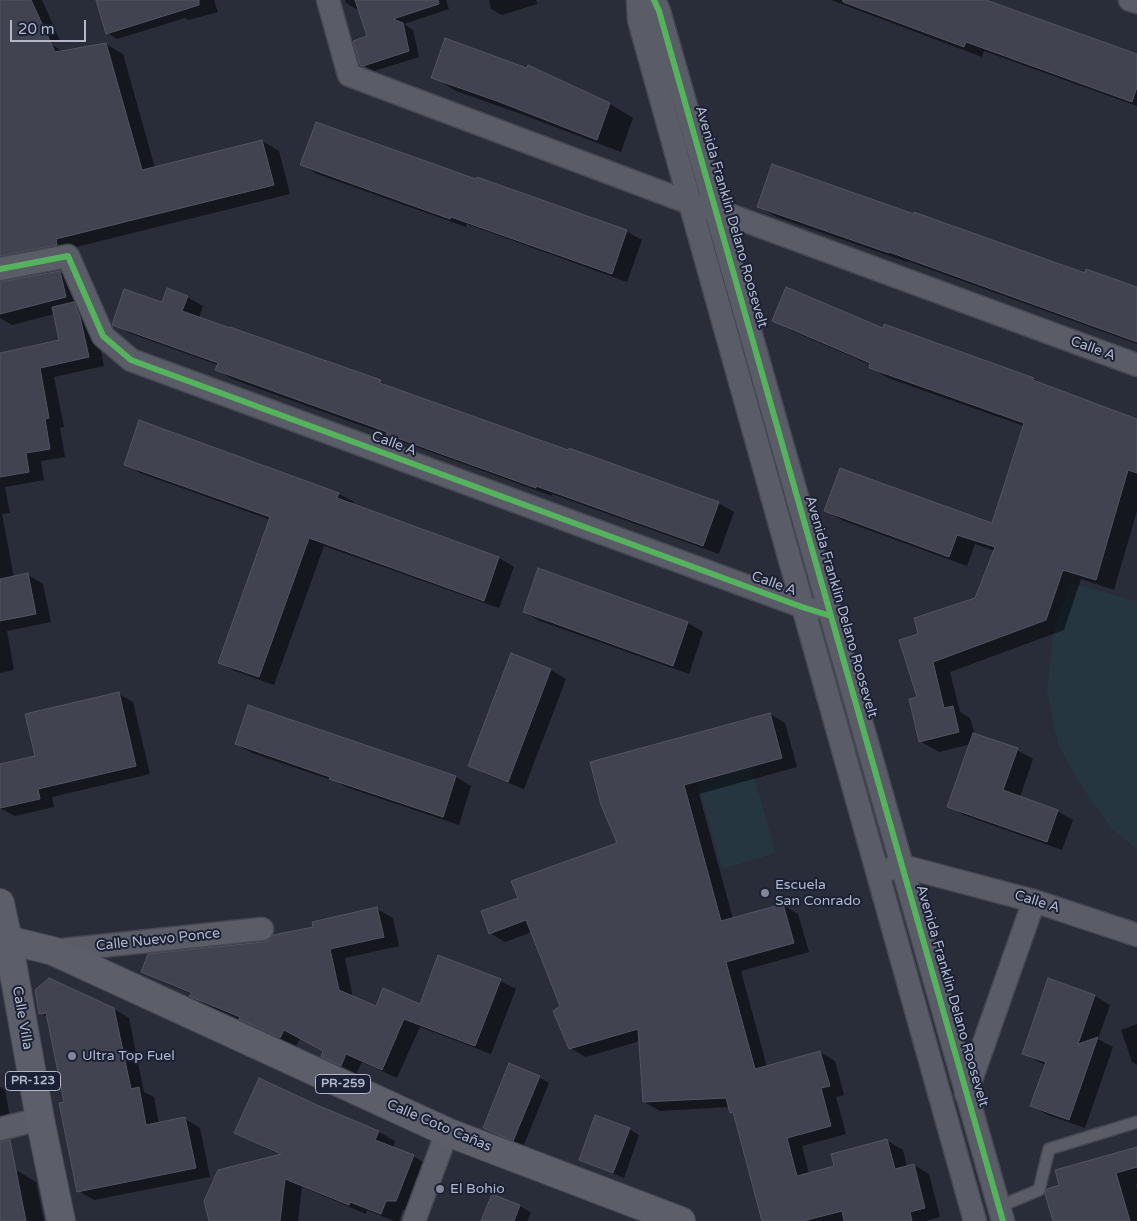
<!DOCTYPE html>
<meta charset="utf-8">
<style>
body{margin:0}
#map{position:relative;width:1137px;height:1221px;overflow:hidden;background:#292c39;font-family:"Varela Round",sans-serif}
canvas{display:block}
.scale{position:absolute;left:10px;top:20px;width:76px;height:22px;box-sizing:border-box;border:2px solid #b3b7cb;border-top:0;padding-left:6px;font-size:15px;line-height:18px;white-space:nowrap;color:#b3b7cb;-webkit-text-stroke:4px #1b2135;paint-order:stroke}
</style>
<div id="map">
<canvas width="1137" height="1221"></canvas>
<div class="scale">20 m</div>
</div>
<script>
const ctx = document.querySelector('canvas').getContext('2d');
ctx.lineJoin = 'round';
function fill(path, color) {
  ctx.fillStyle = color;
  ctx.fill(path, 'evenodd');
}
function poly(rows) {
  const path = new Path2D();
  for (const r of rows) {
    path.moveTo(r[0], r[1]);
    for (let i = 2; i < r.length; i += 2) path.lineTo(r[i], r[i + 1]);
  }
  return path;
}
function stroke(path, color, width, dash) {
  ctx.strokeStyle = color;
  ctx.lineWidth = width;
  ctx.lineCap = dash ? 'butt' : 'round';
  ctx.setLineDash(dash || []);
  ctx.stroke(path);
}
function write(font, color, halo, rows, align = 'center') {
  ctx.font = font + ' "Varela Round",sans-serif';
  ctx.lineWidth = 4;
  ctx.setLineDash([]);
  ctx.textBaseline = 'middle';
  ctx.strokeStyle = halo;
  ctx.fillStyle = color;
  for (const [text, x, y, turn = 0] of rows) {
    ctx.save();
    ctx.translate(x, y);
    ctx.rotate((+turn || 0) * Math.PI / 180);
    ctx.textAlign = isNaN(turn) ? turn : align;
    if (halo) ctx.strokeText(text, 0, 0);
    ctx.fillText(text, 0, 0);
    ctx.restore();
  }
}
fill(poly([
 [1070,583,1137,601,1137,850,1112,829,1082,787,1058,745,1047,692,1053,631],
 [751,766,776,853,722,869,697,781]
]), '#253640');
fill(poly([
 [0,0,42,0,60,41,49,43,64,52,106,44,123,54,155,168,262,141,279,151,290,194,72,248,5,274,4,283,60,272,77,282,96,327,104,366,54,377,64,427,60,428,65,457,41,461,44,480,5,487,10,513,2,514,14,578,28,575,43,584,51,622,7,631,14,670,0,673,0,355,60,341,54,314,12,325,0,318],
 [98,0,214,0,218,12,189,20,185,18,117,39,107,33],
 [345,0,446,0,449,9,404,24,413,30,419,57,374,71,361,64,368,36,359,8,356,9,346,3],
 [489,0,536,0,537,4,502,15,491,9],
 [831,0,979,0,1137,55,1137,106,984,51,982,57],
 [529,67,610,104,633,118,621,152,521,114,456,91,433,77,528,70],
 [302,165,477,181,626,231,642,240,627,282,467,224,466,227,317,174],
 [759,207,1086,274,1137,289,1137,344,907,261,907,262,777,217],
 [187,297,203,306,199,318,380,381,391,388,718,503,734,512,719,554,552,494,552,496,403,442,393,437,232,379,217,370,218,365,129,333,114,324,163,304],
 [774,321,883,330,885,326,1034,379,1048,387,1137,420,1137,511,1114,590,1081,579,1064,630,950,672,960,712,970,718,975,735,1017,750,1033,759,1020,797,1057,811,1073,820,1062,850,964,815,949,806,971,744,939,752,920,741,918,698,919,635,975,599,995,551,975,544,967,566,844,521,826,511,993,525,1024,426,888,378,870,367,871,365,792,331],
 [125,464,339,494,354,502,353,505,499,558,514,567,499,608,324,546,274,685,235,671,220,662,271,520,140,473],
 [539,570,688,623,703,632,689,674,540,621,524,612],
 [512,655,551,670,566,679,524,789,485,774,469,765],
 [119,694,133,702,150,774,52,797,54,807,15,816,0,808,0,765,36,757],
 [249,706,456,777,471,786,459,825,346,787,337,782,252,753,236,744],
 [770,714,785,723,797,767,699,794,733,919,783,905,798,914,809,952,741,971,767,1067,820,1052,835,1061,844,1095,836,1097,846,1134,802,1146,809,1174,836,1167,887,1141,903,1150,907,1167,914,1165,929,1174,940,1217,925,1221,764,1221,735,1114,731,1112,730,1107,660,1111,644,1102,640,1041,586,1057,570,1048,562,1007,532,932,505,942,490,933,519,899,619,844,603,806],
 [377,909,393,918,399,946,345,958,353,998,376,1008,420,1006,500,981,516,989,491,1054,420,1027,397,1078,362,1062,356,1074,338,1065,322,1056,325,1051,300,1038,296,1046,256,1028,242,1020,206,1005,191,996,192,994,158,980,142,971,264,943],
 [1049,979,1095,996,1110,1005,1098,1039,1113,1047,1085,1128,1048,1115,1032,1106,1047,1065,1039,1062,1024,1053],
 [36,990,114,1009,129,1018,144,1092,154,1097,159,1124,185,1119,200,1128,210,1177,94,1200,78,1191,65,1103,49,1018,41,1013],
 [1137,1024,1137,1065,1132,1062,1121,1030],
 [539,1077,549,1083,524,1145,495,1134,484,1128],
 [0,1087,5,1090,10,1117,0,1119],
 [317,1106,379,1132,395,1141,393,1148,413,1156,430,1166,413,1210,403,1210,399,1221,394,1221,367,1210,366,1214,302,1187,298,1221,210,1221,281,1155,253,1142,236,1133],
 [629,1129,639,1135,624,1178,591,1165,580,1160],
 [1137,1148,1137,1184,1136,1185,1137,1188,1137,1221,1055,1221,1061,1186],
 [16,1170,36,1182,44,1221,0,1221,0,1173],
 [493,1195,520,1206,531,1213,527,1221,482,1221]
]), '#0007');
const building = poly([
 [0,0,31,0,55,52,106,43,142,170,262,140,274,185,56,239,57,245,0,256,0,0],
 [96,0,199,0,199,5,106,34,96,0],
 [355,0,438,0,439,4,393,19,403,23,409,51,363,66,360,65,353,41,367,36,355,0],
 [843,0,986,0,1137,54,1137,87,1132,102,966,42,964,47,843,2,843,0],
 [445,38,527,68,528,65,610,103,597,140,497,101,431,78,445,38],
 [316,122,476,179,477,177,627,230,612,274,451,217,450,219,300,165,316,122],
 [772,164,914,214,914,212,1085,273,1086,269,1137,287,1137,342,889,252,889,253,757,207,772,164],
 [60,271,66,297,0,314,0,282,60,271],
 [786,287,883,328,884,324,1034,378,1033,380,1137,419,1137,473,1128,470,1096,580,1063,570,1046,620,933,662,944,708,953,706,959,732,919,742,909,699,917,697,899,640,918,634,914,618,975,598,995,547,957,535,949,557,824,511,840,468,992,523,1024,423,869,368,870,363,772,321,786,287],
 [167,288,188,296,182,311,230,328,230,327,381,380,380,383,568,450,569,448,719,502,703,546,536,486,536,488,386,434,387,432,215,370,218,363,112,325,124,289,162,302,167,288],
 [74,302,80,317,89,357,40,368,49,418,45,419,50,449,26,453,29,472,0,477,0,353,59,340,52,307,74,302],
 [139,420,339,493,337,498,499,557,484,601,309,538,259,677,218,663,270,517,124,465,139,420],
 [538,568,688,622,673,666,523,612,538,568],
 [28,573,36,614,0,621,0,579,28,573],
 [511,653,551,669,508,782,468,766,511,653],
 [119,692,136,766,38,789,40,799,0,808,0,764,35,756,25,714,119,692],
 [248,705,456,776,443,817,329,779,330,777,235,744,248,705],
 [770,713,782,758,684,785,721,921,783,904,794,943,726,962,755,1069,820,1051,830,1086,821,1088,831,1126,787,1138,797,1176,834,1166,831,1154,887,1139,895,1169,914,1164,925,1208,910,1212,912,1221,844,1221,842,1211,803,1221,762,1221,733,1112,730,1113,726,1098,643,1102,638,1029,569,1049,553,1011,560,1006,526,920,489,934,481,911,518,898,511,881,617,843,601,805,590,762,770,713],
 [973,733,1018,748,1003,790,1058,810,1047,842,947,807,973,733],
 [377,907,384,937,330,949,339,990,376,1006,383,988,420,1004,438,955,501,979,475,1046,404,1019,382,1070,346,1054,341,1066,321,1057,323,1051,284,1030,280,1038,239,1019,240,1017,189,996,192,993,141,972,148,954,263,942,269,940,273,935,313,927,312,922,377,907],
 [49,978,114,1008,131,1089,139,1087,146,1125,185,1117,196,1168,77,1192,59,1103,64,1102,46,1013,39,1014,35,990,49,978],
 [1048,978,1095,995,1078,1044,1098,1037,1069,1120,1030,1106,1046,1062,1022,1054,1048,978],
 [509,1063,540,1076,513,1141,483,1128,509,1063],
 [259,1078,317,1105,379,1131,375,1140,414,1155,396,1201,386,1201,381,1214,350,1202,349,1205,285,1179,280,1221,209,1221,204,1201,218,1170,281,1154,234,1133,259,1078],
 [595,1115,630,1128,613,1173,579,1160,595,1115],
 [10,1140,26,1221,0,1221,0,1142,10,1140],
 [1137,1147,1137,1167,1116,1173,1130,1221,1053,1221,1045,1194,1047,1189,1059,1185,1055,1170,1137,1147],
 [492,1194,520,1205,514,1221,481,1221,492,1194]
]);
fill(building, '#414450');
stroke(building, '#515461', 1);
const lane = poly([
 [998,1207,1039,1190,1049,1149,1137,1122]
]);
const street = poly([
 [328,0,349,75,690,203,716,210,1137,365],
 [638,0,639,20,690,203,975,1221],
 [654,0,659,11,1003,1221],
 [1130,0,1137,2],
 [0,269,68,256,103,336,131,360,812,610],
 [890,869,902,866,1034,901,1137,935],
 [53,951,262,929],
 [966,1094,1034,901],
 [0,1129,40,1119],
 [414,1221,447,1132]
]);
const primary = poly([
 [0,903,8,940,40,1119,61,1221],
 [0,942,8,940,53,951,447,1132,681,1221]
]);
stroke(lane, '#454852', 14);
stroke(street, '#454852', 25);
stroke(primary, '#444753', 30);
stroke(lane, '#5a5c67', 11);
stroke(street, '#5a5c67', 22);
stroke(primary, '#5c5e69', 28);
stroke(poly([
 [654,0,659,11,1003,1221],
 [0,269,68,256,103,336,131,360,802,607,831,616]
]), '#56b35d', 6);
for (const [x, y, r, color] of [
 [765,893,5,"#838698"],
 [72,1056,5,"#838698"],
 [440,1189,5,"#838698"]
]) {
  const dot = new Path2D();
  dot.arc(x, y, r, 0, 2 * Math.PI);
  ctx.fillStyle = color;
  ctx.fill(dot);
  stroke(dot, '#1b2135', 2);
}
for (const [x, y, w] of [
 [33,1081,55],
 [343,1084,55]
]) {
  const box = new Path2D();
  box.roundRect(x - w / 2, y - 9.5, w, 19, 4);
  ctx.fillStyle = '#1b2135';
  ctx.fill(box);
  stroke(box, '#b3b7cb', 1);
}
write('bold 12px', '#b3b7cb', null, [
 ["PR-123",33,1081],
 ["PR-259",343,1084]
]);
write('14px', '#b3b7cb', '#1b2135', [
 ["Avenida Franklin Delano Roosevelt",731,217,74],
 ["Calle A",1093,349,20],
 ["Calle A",394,444,20],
 ["Calle A",774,584,20],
 ["Avenida Franklin Delano Roosevelt",841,607,74],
 ["Calle A",1037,902,17],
 ["Calle Nuevo Ponce",158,940,-6],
 ["Avenida Franklin Delano Roosevelt",952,996,74],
 ["Calle Villa",22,1018,80],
 ["Calle Coto Cañas",439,1126,23]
]);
write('14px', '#b3b7cb', '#1b2135', [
 ["Escuela",775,885],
 ["San Conrado",775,901],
 ["Ultra Top Fuel",82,1056],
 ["El Bohio",450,1189]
], 'left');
</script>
